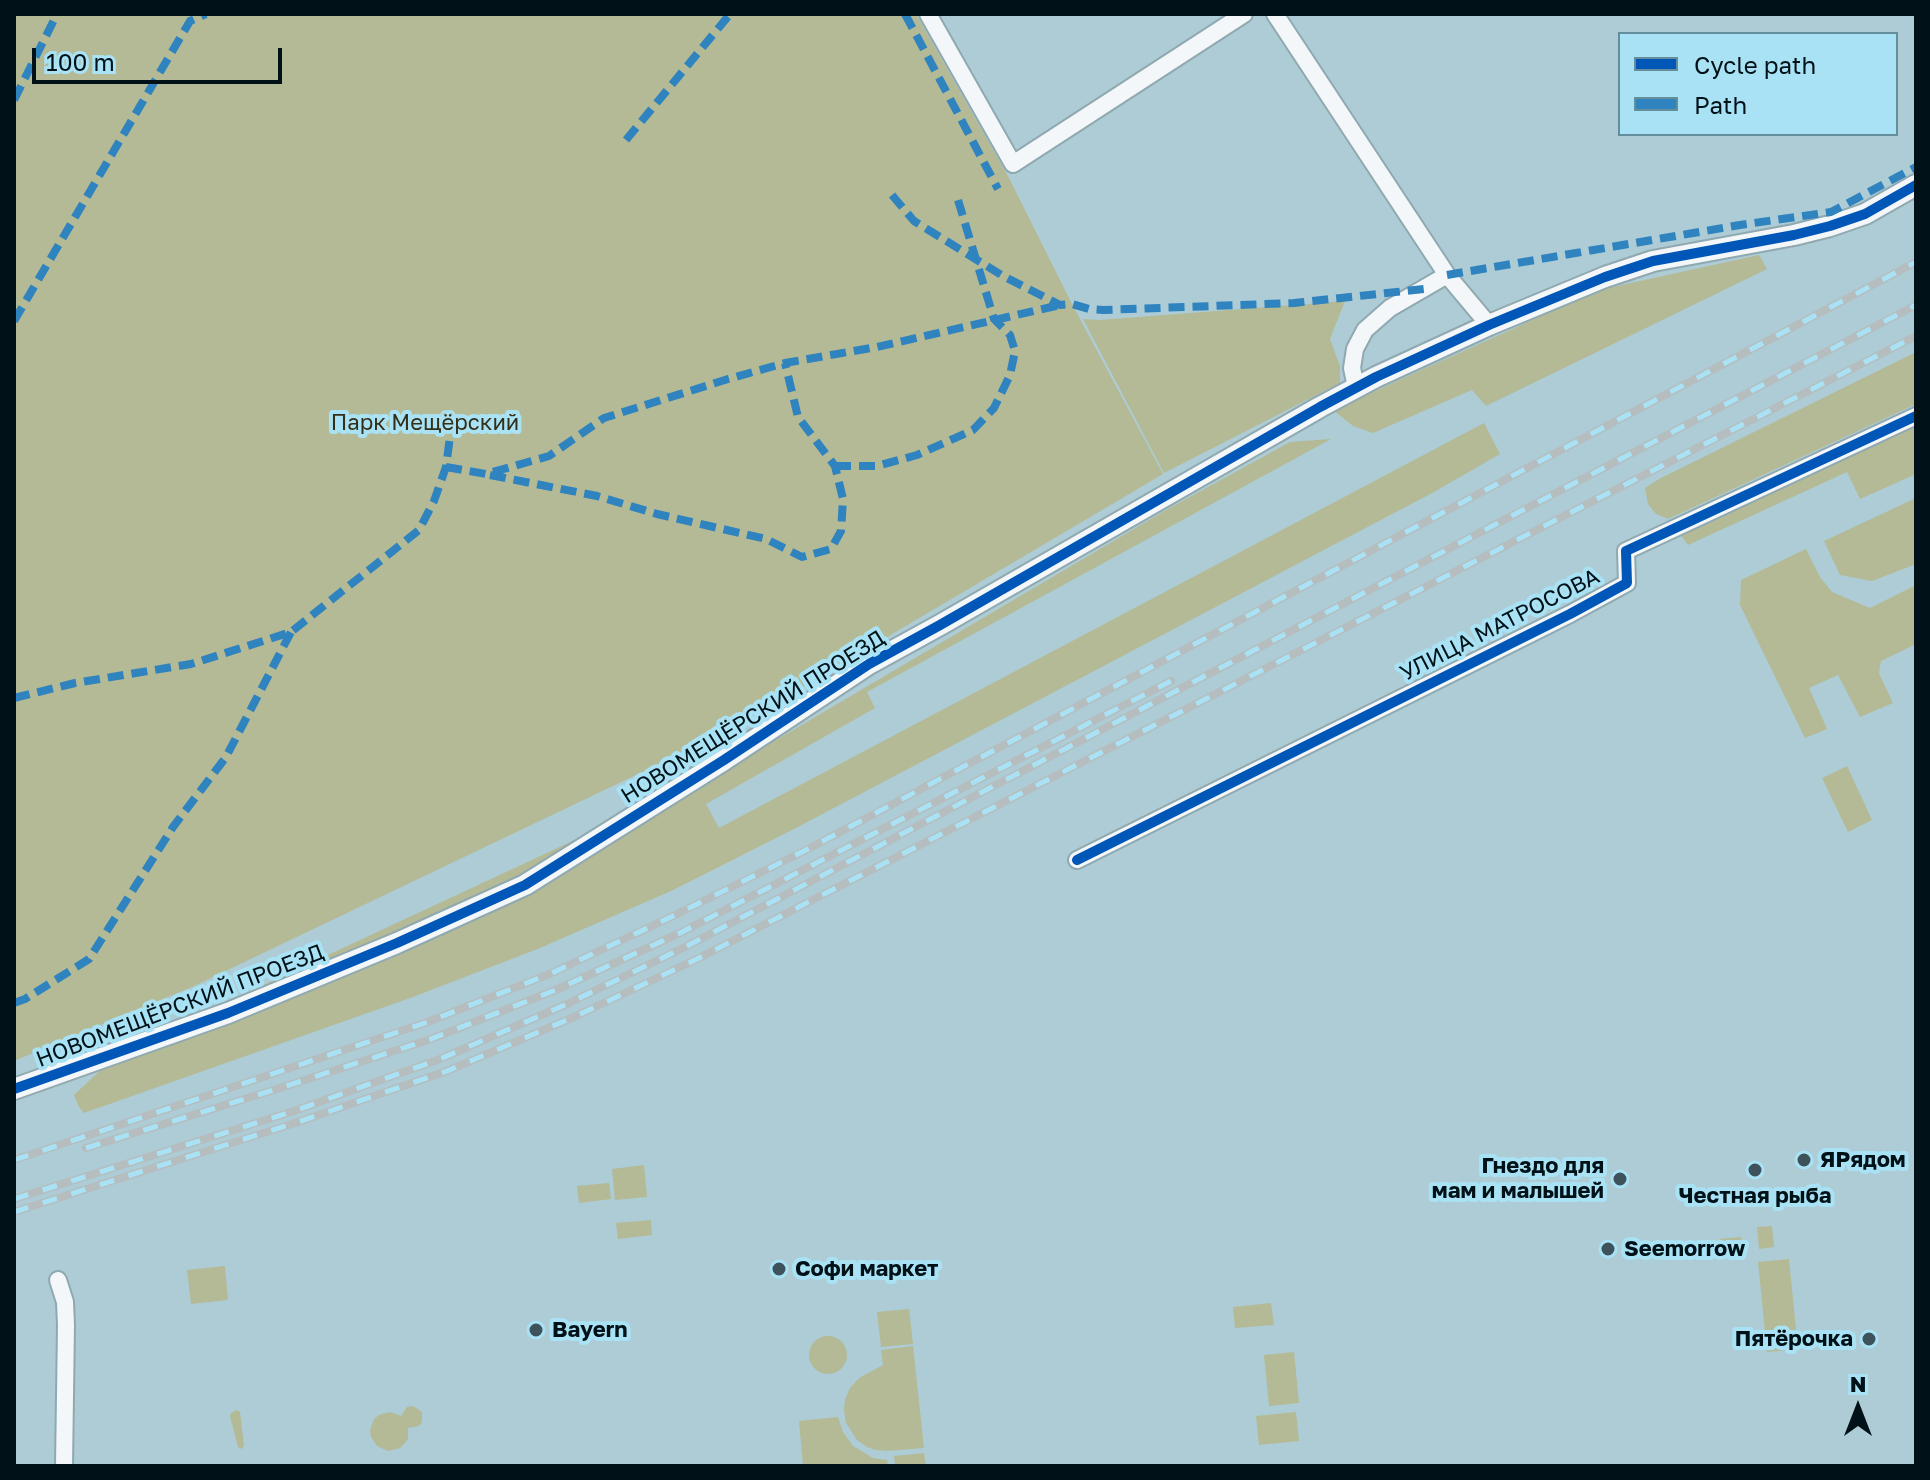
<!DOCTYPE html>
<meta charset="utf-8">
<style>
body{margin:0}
#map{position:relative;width:1930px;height:1480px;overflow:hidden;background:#adccd5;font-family:"Golos Text",sans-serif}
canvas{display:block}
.frame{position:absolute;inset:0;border:16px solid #001117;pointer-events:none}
.legend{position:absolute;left:1618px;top:32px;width:280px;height:104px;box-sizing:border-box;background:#a9e2f4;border:2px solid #658e9c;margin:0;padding:10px 14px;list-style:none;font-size:24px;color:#001117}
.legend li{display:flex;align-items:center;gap:16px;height:40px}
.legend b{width:40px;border:2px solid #658e9c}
.north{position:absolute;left:1818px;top:1368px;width:80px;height:80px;-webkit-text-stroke:6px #a9e2f4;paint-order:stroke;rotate:0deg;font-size:22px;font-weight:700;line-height:32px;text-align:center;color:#001117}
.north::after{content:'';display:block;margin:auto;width:28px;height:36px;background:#001117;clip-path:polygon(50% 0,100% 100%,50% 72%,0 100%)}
.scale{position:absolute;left:32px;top:48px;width:250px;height:36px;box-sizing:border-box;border:4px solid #001117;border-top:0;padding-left:10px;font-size:24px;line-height:28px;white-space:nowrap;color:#001117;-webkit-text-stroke:6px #a9e2f4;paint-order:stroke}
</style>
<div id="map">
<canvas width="1930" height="1480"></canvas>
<div class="frame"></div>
<ul class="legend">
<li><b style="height:10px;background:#0057b8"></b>Cycle path</li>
<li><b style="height:10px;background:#2f83be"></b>Path</li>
</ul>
<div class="north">N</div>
<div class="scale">100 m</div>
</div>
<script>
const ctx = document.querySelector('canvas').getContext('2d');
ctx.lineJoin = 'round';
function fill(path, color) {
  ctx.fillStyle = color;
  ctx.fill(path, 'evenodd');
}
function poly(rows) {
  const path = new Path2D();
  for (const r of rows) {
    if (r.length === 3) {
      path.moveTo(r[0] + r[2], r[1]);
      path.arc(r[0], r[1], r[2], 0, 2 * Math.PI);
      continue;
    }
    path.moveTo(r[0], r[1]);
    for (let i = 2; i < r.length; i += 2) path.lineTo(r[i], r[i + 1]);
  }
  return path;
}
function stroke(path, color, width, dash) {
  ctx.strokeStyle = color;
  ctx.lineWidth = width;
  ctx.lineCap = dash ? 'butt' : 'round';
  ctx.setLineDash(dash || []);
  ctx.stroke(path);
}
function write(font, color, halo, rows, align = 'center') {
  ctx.font = font + ' "Golos Text",sans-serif';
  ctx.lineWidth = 8;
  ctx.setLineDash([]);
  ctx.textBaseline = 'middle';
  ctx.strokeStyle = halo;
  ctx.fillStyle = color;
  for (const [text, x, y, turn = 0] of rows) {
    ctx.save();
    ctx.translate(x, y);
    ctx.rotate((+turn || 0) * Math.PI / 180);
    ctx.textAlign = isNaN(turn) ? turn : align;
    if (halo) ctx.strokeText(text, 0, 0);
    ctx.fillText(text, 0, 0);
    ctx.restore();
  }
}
fill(poly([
 [14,14,916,14,1009,178,1072,304,1163,474,728,731,192,987,14,1061],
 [1759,255,1767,269,1486,406,1472,390,1373,433,1353,426,1333,410,1599,290],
 [1345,301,1330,339,1340,366,1340,383,1164,473,1083,319,1100,320],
 [1916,352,1916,404,1668,519,1656,514,1648,504,1645,488,1659,479],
 [1916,416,1916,474,1860,499,1847,472,1688,545,1676,528],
 [1484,423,1500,454,1434,492,794,829,671,891,540,948,413,997,84,1113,79,1107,74,1095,109,1062,184,1022,727,769,1166,510,1290,442,1331,439,867,692,875,708,706,804,719,828],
 [1916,498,1916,564,1872,581,1840,575,1824,541],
 [1806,549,1820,577,1832,592,1870,608,1916,585,1916,644,1881,661,1879,673,1893,703,1860,717,1838,675,1809,688,1827,729,1805,738,1740,605,1741,580],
 [1847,766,1872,820,1848,832,1822,778],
 [644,1165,647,1197,615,1200,612,1169],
 [609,1183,611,1199,579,1203,577,1186],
 [651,1220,652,1235,618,1239,616,1223],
 [1772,1226,1774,1247,1759,1249,1757,1227],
 [1741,1237,1742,1249,1721,1251,1720,1239],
 [1789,1259,1798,1349,1767,1352,1758,1262],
 [225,1266,228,1300,191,1304,187,1270],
 [1271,1303,1274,1325,1235,1328,1233,1307],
 [909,1309,913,1344,881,1347,877,1312],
 [828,1355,19],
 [913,1346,924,1448,887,1451,876,1450,867,1447,857,1440,846,1423,844,1410,845,1400,850,1388,859,1378,883,1365,881,1350],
 [1294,1352,1299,1403,1269,1406,1264,1355],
 [413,1406,422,1412,422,1422,419,1426,408,1428,408,1439,404,1444,400,1448,388,1451,377,1446,371,1437,370,1430,374,1419,379,1415,390,1412,401,1416,407,1407],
 [237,1410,240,1412,244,1446,242,1449,238,1447,230,1416,231,1413],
 [1296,1412,1299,1441,1259,1445,1256,1416],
 [838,1417,843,1432,853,1446,873,1458,887,1460,888,1466,803,1466,799,1421],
 [924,1453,926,1466,895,1466,894,1456]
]), '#b4ba95');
const minor = poly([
 [928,14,1013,164,1244,14],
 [1275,14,1447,275,1489,325],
 [1356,387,1352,368,1355,349,1365,330,1390,308,1447,275],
 [1077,860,1570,614,1627,583,1626,551,1916,416],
 [58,1280,65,1302,66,1325,64,1466]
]);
const tertiary = poly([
 [14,1089,228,1013,397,943,525,885,724,760,869,664,940,625,1320,407,1376,377,1489,325,1605,277,1653,261,1794,235,1830,226,1865,214,1916,185]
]);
stroke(minor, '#90a9b0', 20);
stroke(tertiary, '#90a9b0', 24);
stroke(minor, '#f3f7f9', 16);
stroke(tertiary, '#f3f7f9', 20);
const rail = poly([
 [86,1148,277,1089,431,1039,558,989,680,933,1171,681],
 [14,1160,425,1023,552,973,673,916,804,851,1916,262],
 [14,1199,294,1111,440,1059,567,1004,687,946,1916,305],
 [14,1212,298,1122,447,1071,574,1017,695,960,1916,336]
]);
stroke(rail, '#b5bdbf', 8);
stroke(rail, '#a9e2f4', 5, [15]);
stroke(poly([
 [905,14,998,189],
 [14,100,57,14],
 [626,140,730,14],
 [892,195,914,221,1003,276,1060,305,1072,304,1089,309,1103,310,1294,303,1424,289],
 [1447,275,1740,225,1831,212,1916,167],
 [14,321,190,21,206,14],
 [835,466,877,466,917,455,973,430,994,408,1010,375,1015,351,1010,335,994,319,958,200],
 [446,467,486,474,549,456,604,418,728,379,785,363,877,347,1060,305],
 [490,475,597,496,657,514,766,539,802,557,831,549,841,531,843,499,835,466,798,417,785,363],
 [14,698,75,683,191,664,291,632,419,530,434,501,446,467,451,429],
 [14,1003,25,999,89,959,173,827,226,757,291,632]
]), '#2f83be', 8, [16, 8]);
stroke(poly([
 [1077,860,1570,614,1627,583,1626,551,1916,416],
 [14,1089,228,1013,397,943,525,885,724,760,869,664,940,625,1320,407,1376,377,1489,325,1605,277,1653,261,1794,235,1830,226,1865,214,1916,185]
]), '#0057b8', 10);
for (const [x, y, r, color] of [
 [1804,1160,8,"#3d525a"],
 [1755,1170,8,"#3d525a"],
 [1620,1179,8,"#3d525a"],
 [1608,1249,8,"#3d525a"],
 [779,1269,8,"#3d525a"],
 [536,1330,8,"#3d525a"],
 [1869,1339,8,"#3d525a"]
]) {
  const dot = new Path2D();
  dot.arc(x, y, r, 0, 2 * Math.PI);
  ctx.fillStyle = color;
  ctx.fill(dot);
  stroke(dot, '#a9e2f4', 3);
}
write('22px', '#342f18', '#a9e2f4', [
 ["Парк Мещёрский",425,423]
]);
write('22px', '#001117', '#a9e2f4', [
 ["УЛИЦА МАТРОСОВА",1500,625,-27],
 ["НОВОМЕЩЁРСКИЙ ПРОЕЗД",753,717,-32],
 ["НОВОМЕЩЁРСКИЙ ПРОЕЗД",180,1006,-21]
]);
write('bold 22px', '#001117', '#a9e2f4', [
 ["ЯРядом",1820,1160],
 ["Гнездо для",1604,1166,"right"],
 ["мам и малышей",1604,1191,"right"],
 ["Честная рыба",1755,1196,"center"],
 ["Seemorrow",1624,1249],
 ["Софи маркет",795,1269],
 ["Bayern",552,1330],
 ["Пятёрочка",1853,1339,"right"]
], 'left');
</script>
